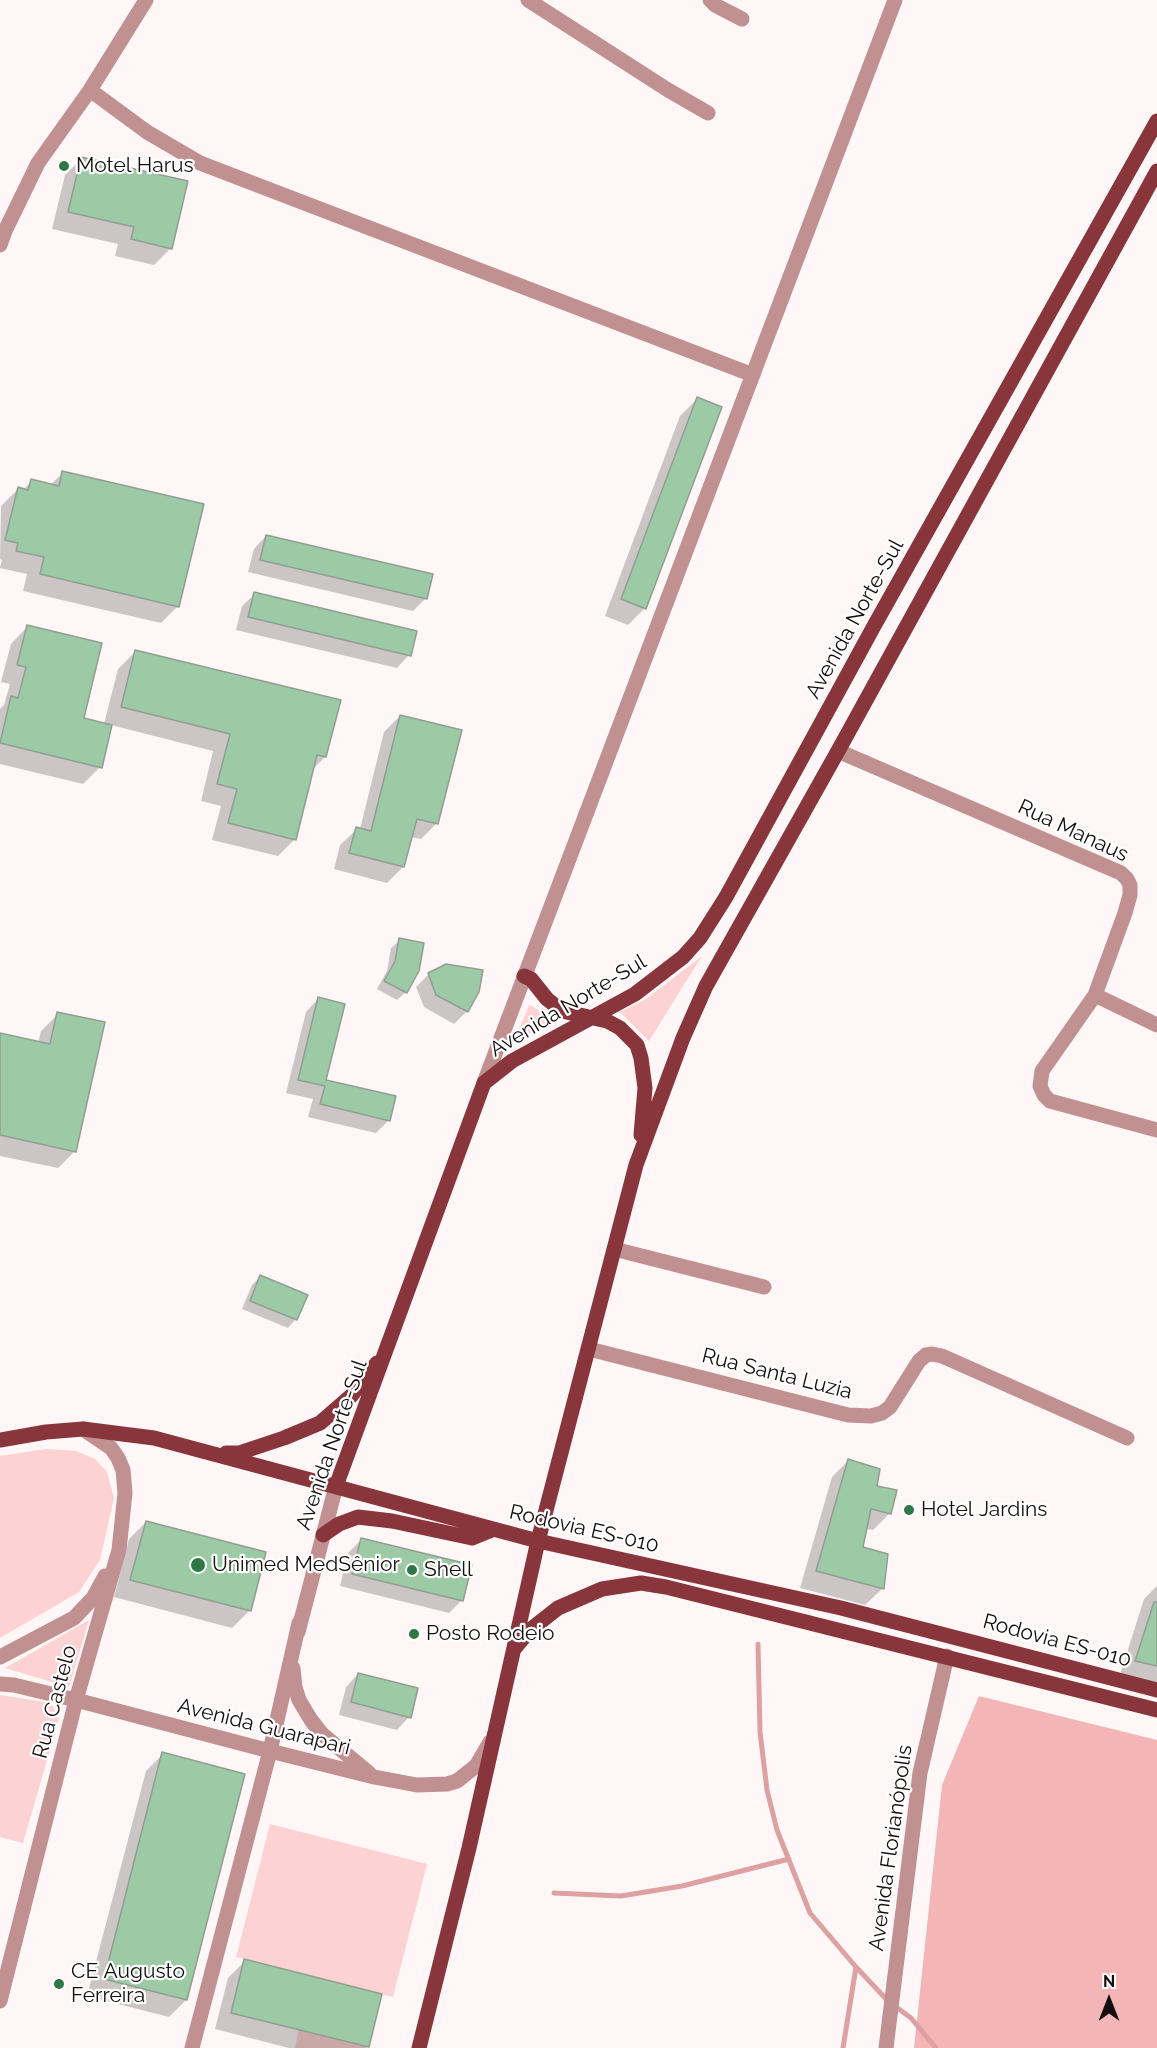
<!DOCTYPE html>
<meta charset="utf-8">
<style>
body{margin:0}
#map{position:relative;width:1157px;height:2048px;overflow:hidden;background:#fff7f7;font-family:Raleway,sans-serif}
canvas{display:block}
.north{position:absolute;left:1079px;top:1970px;width:60px;height:60px;-webkit-text-stroke:4px #fff;paint-order:stroke;rotate:0deg;font-size:16px;font-weight:700;line-height:24px;text-align:center;color:#140e0e}
.north::after{content:'';display:block;margin:auto;width:21px;height:27px;background:#140e0e;clip-path:polygon(50% 0,100% 100%,50% 72%,0 100%)}
</style>
<div id="map">
<canvas width="1157" height="2048"></canvas>
<div class="north">N</div>
</div>
<script>
const ctx = document.querySelector('canvas').getContext('2d');
ctx.lineJoin = 'round';
function fill(path, color) {
  ctx.fillStyle = color;
  ctx.fill(path, 'evenodd');
}
function poly(rows) {
  const path = new Path2D();
  for (const r of rows) {
    path.moveTo(r[0], r[1]);
    for (let i = 2; i < r.length; i += 2) path.lineTo(r[i], r[i + 1]);
  }
  return path;
}
function stroke(path, color, width, dash) {
  ctx.strokeStyle = color;
  ctx.lineWidth = width;
  ctx.lineCap = dash ? 'butt' : 'round';
  ctx.setLineDash(dash || []);
  ctx.stroke(path);
}
function write(font, color, halo, rows, align = 'center') {
  ctx.font = font + ' Raleway,sans-serif';
  ctx.lineWidth = 4.5;
  ctx.setLineDash([]);
  ctx.textBaseline = 'middle';
  ctx.strokeStyle = halo;
  ctx.fillStyle = color;
  for (const [text, x, y, turn = 0] of rows) {
    ctx.save();
    ctx.translate(x, y);
    ctx.rotate((+turn || 0) * Math.PI / 180);
    ctx.textAlign = isNaN(turn) ? turn : align;
    if (halo) ctx.strokeText(text, 0, 0);
    ctx.fillText(text, 0, 0);
    ctx.restore();
  }
}
fill(poly([
 [702,956,649,1041,620,1012,646,999],
 [529,1005,556,1019,514,1042],
 [46,1449,76,1451,95,1459,107,1472,114,1498,100,1560,79,1592,0,1638,0,1456],
 [89,1620,69,1687,5,1668],
 [0,1695,51,1703,59,1719,23,1843,0,1837],
 [270,1824,427,1864,393,1997,236,1957],
 [299,2029,372,2048,295,2048]
]), '#fdd2d2');
fill(poly([
 [979,1696,1157,1740,1157,2048,914,2048,942,1785]
]), '#f3b5b5');
fill(poly([
 [82,158,171,248,154,265,115,256,118,244,52,229,65,175],
 [697,399,645,608,628,625,605,616,680,416],
 [63,473,178,606,161,623,23,591,27,574,0,568,2,560,0,559,1,506,18,489,23,490,32,481,50,485],
 [266,536,431,576,425,599,413,611,248,572,254,549],
 [255,594,409,655,397,668,236,630,242,606],
 [28,626,82,719,104,724,118,669,135,652,325,757,312,770,295,839,278,856,212,840,221,806,201,801,213,751,111,725,100,767,83,784,0,764,0,709,4,705,10,684,1,682,11,644],
 [400,716,437,823,421,839,411,837,403,867,387,883,334,869,340,845,357,829,360,829,384,732],
 [400,940,417,971,406,992,397,1000,377,989,387,971,391,948],
 [429,974,467,1011,454,1024,424,1007,416,987],
 [318,999,324,1081,389,1120,376,1133,308,1117,313,1099,286,1093,306,1012],
 [58,1014,75,1151,58,1168,0,1156,0,1034,38,1043,41,1031],
 [260,1277,296,1319,288,1328,242,1309,252,1285],
 [849,1460,875,1487,890,1513,873,1530,866,1529,862,1548,882,1589,865,1605,800,1588,832,1477],
 [146,1522,249,1611,232,1628,114,1597,129,1539],
 [361,1540,462,1600,449,1613,340,1586,348,1553],
 [1157,1586,1157,1687,1119,1678,1144,1599],
 [358,1674,409,1717,397,1730,339,1715,346,1687],
 [163,1754,186,2000,169,2017,87,1996,146,1771],
 [245,1961,367,2046,366,2048,289,2048,215,2029,228,1978]
]), '#0003');
stroke(poly([
 [758,1644,760,1732,767,1790,777,1830,810,1913,856,1967,888,2001,911,2018,936,2048],
 [554,1893,621,1896,682,1886,789,1859],
 [843,2048,856,1967]
]), '#dda1a1', 5);
const building = poly([
 [81,157,188,181,172,249,131,239,134,227,68,212,81,157],
 [697,397,722,407,646,609,621,599,697,397],
 [62,471,204,504,179,607,40,574,44,557,16,551,18,543,5,540,18,487,28,490,31,479,59,486,62,471],
 [266,535,433,574,427,599,260,560,266,535],
 [254,592,417,631,411,656,248,617,254,592],
 [27,625,102,643,84,718,112,725,102,768,0,743,11,696,18,698,26,667,17,665,27,625],
 [135,650,341,700,326,757,317,755,296,840,228,823,237,789,217,784,230,734,121,707,135,650],
 [400,715,462,730,438,824,417,819,404,867,349,853,356,827,371,831,400,715],
 [399,938,424,943,419,971,407,993,384,981,395,961,399,938],
 [446,964,483,970,479,992,468,1012,436,995,428,973,446,964],
 [318,997,345,1004,326,1080,396,1096,390,1121,320,1104,325,1086,298,1080,318,997],
 [57,1012,105,1022,76,1152,0,1135,0,1033,50,1044,57,1012],
 [260,1275,308,1295,297,1320,250,1301,260,1275],
 [848,1459,880,1469,877,1486,897,1490,891,1514,871,1509,863,1547,888,1554,884,1589,816,1571,848,1459],
 [146,1521,266,1552,251,1611,130,1580,146,1521],
 [361,1538,472,1565,463,1601,352,1574,361,1538],
 [1154,1602,1157,1602,1157,1666,1135,1661,1154,1602],
 [358,1673,418,1688,411,1718,351,1702,358,1673],
 [162,1752,245,1774,187,2000,104,1979,162,1752],
 [244,1959,382,1994,369,2047,231,2013,244,1959]
]);
fill(building, '#9bcaa4');
stroke(building, '#929e94', 1.5);
stroke(poly([
 [528,0,668,90,708,113],
 [710,0,715,5,742,19],
 [90,90,147,132,200,163,753,375],
 [0,245,5,231,38,163,90,90,146,0],
 [838,751,1121,873,1127,879,1130,885,1130,895,1125,913,1095,995,1042,1071,1040,1086,1044,1095,1050,1101,1157,1130],
 [1095,995,1157,1025],
 [484,1083,895,0],
 [614,1249,764,1287],
 [589,1349,848,1415,871,1416,882,1413,890,1407,919,1361,926,1355,932,1354,942,1356,1127,1438],
 [298,1632,336,1486],
 [0,1657,74,1618,93,1598,105,1576],
 [293,1668,295,1687,299,1700,311,1720,322,1734,369,1773],
 [0,1684,14,1685,76,1700,270,1751,374,1777,417,1785,447,1784,457,1781,476,1766,490,1742],
 [0,2001,76,1700,119,1550,125,1493,123,1470,118,1458,111,1448,83,1429],
 [192,2048,270,1751,299,1623],
 [886,2048,920,1773,947,1656]
]), '#c19090', 15);
stroke(poly([
 [524,976,531,979,547,999,562,1011,607,1021,620,1028,637,1045,641,1058,645,1088,641,1135],
 [0,1440,46,1432,83,1429,154,1438,538,1541,841,1608,1157,1690],
 [226,1453,239,1453,284,1438,320,1423,351,1396,377,1363],
 [336,1486,484,1083,512,1061,635,994,683,957,700,938,726,897,874,626,1157,121],
 [323,1535,339,1524,358,1517,392,1521,472,1538,494,1529],
 [515,1648,530,1630,558,1608,602,1589,641,1583,666,1587,1157,1710],
 [419,2048,469,1848,538,1541,636,1165,683,1038,706,986,838,751,1157,171]
]), '#88363c', 15);
for (const [x, y, r, color] of [
 [64,166,6,"#2f7845"],
 [909,1510,6,"#2f7845"],
 [198,1565,8,"#2f7845"],
 [412,1570,6,"#2f7845"],
 [414,1634,6,"#2f7845"],
 [59,1984,6,"#2f7845"]
]) {
  const dot = new Path2D();
  dot.arc(x, y, r, 0, 2 * Math.PI);
  ctx.fillStyle = color;
  ctx.fill(dot);
  stroke(dot, '#fff', 2);
}
write('21px', '#140e0e', '#fff', [
 ["Motel Harus",76,166],
 ["Hotel Jardins",921,1510],
 ["Unimed MedSênior",212,1565],
 ["Shell",424,1570],
 ["Posto Rodeio",426,1634],
 ["CE Augusto",71,1972],
 ["Ferreira",71,1996]
], 'left');
write('21px', '#140e0e', '#fff', [
 ["Avenida Norte-Sul",855,619,-61],
 ["Rua Manaus",1073,831,25],
 ["Avenida Norte-Sul",568,1006,-31],
 ["Rua Santa Luzia",777,1374,14],
 ["Avenida Norte-Sul",332,1445,-71],
 ["Rodovia ES-010",584,1529,13],
 ["Rodovia ES-010",1057,1641,15],
 ["Rua Castelo",55,1702,-75],
 ["Avenida Guarapari",264,1727,14],
 ["Avenida Florianópolis",891,1848,-82]
]);
</script>
